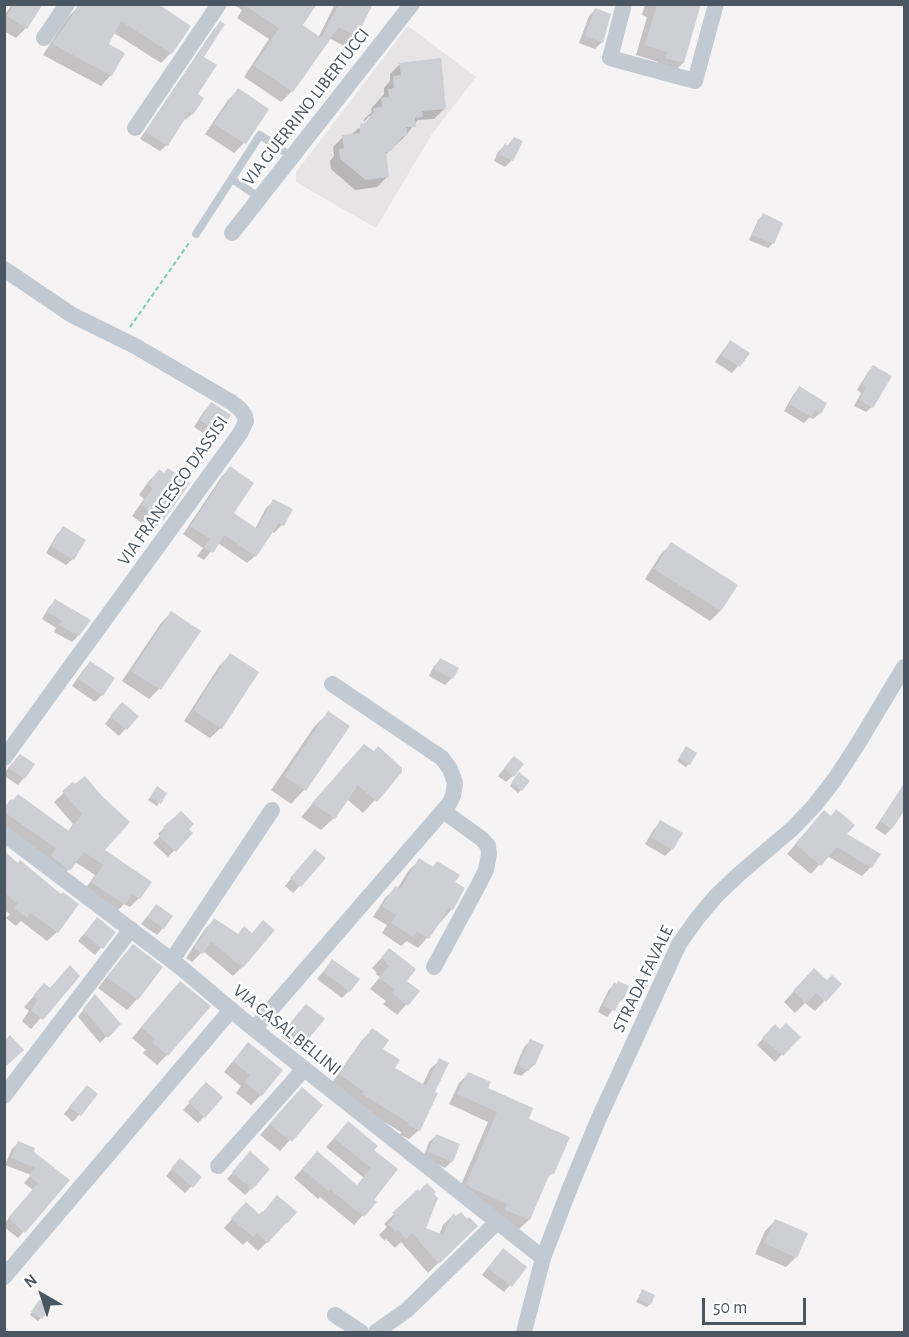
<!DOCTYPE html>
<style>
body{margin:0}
#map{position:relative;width:909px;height:1337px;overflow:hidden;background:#f5f3f3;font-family:"Alegreya Sans",sans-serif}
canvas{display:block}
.frame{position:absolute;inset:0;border:6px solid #4a5661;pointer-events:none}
.north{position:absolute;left:12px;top:1265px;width:60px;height:60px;-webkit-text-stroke:4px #fff;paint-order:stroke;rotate:321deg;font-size:16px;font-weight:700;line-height:24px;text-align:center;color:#4a5661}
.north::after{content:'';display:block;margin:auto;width:21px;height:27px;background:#4a5661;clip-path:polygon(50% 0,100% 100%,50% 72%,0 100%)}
.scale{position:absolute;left:702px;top:1298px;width:104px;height:27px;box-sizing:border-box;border:3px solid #4a5661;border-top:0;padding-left:8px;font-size:18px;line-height:21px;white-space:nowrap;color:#4a5661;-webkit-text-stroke:4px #fff;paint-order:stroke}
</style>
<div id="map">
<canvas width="909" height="1337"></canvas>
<div class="frame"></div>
<div class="north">N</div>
<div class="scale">50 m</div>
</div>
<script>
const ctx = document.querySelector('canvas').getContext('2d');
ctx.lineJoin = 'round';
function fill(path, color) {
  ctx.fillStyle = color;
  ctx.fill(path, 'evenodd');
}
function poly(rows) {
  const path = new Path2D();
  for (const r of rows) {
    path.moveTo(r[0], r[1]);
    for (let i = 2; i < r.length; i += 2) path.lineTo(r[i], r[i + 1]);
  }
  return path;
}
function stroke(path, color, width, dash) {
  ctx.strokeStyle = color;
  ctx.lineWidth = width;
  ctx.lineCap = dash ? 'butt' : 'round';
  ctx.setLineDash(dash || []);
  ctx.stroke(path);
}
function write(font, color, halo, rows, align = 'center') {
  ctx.font = font + ' "Alegreya Sans",sans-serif';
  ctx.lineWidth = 5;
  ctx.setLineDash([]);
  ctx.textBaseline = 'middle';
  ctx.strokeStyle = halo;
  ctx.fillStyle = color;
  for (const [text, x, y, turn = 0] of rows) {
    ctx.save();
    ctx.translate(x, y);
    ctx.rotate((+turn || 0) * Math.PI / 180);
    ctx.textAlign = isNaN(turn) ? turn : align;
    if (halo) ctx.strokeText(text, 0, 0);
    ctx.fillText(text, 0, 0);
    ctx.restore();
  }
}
fill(poly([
 [408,26,476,77,432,134,376,228,296,182,296,172]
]), '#e6e4e5');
fill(poly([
 [12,4,41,4,26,28,16,38,4,31,4,16],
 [140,4,171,53,161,63,114,33,107,45,111,75,101,86,43,55,67,18,77,8],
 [233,4,316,4,300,26,318,38,335,4,372,4,355,35,344,46,329,38,292,91,281,102,244,77,269,39,237,18,242,10],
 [645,4,699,4,683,63,673,73,656,68,658,62,636,55,647,17,642,15],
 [595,10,602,42,595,49,579,43,589,16],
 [220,23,202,57,192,114,185,120,183,118,167,145,160,151,140,139,214,29],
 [400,64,444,109,434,119,418,120,406,135,396,145,393,146,385,155,387,177,377,187,355,190,331,169,330,161,334,156,333,147,343,137,350,136,362,125,359,128,361,130,373,116,369,116,364,122,364,119,372,112,371,109,384,94,384,88,390,81,390,74],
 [238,90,267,109,244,143,234,153,205,134,228,100],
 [514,138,512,160,505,167,494,161,498,152,505,145,507,146],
 [763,215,773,243,768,248,749,240,758,220],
 [731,342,748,354,732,373,715,362,724,349],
 [873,366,872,407,866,412,854,406,861,393,857,390,868,372],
 [799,388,820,413,813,419,810,417,804,423,784,411,793,395],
 [211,404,219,432,212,439,194,427,204,411],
 [230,468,232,513,255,529,266,508,274,501,291,510,282,525,274,533,271,531,255,556,247,563,218,543,204,560,197,556,203,548,183,534,222,476],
 [159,471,162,520,152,530,132,516,144,499,139,495,149,481],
 [64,528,73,559,66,565,46,553,57,534],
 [671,544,736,586,720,611,710,621,645,579,661,554],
 [55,601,78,636,72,642,54,632,56,628,42,619,49,607],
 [171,613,199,631,159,689,149,699,122,681,161,623],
 [230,655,221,728,210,738,184,721,220,665],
 [441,660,452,678,445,685,429,676,434,666],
 [90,663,113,679,102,695,95,702,72,686,84,669],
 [115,711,136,717,119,736,105,724],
 [328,713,304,790,291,804,271,790,314,727],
 [684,751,689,764,686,767,677,761],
 [352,758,401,772,363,813,347,799,334,818,321,830,301,817],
 [14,762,24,778,18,785,4,776,4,773],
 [508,764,513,776,506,782,498,776],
 [516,777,521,790,518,793,510,786],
 [73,784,103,850,139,898,130,907,124,904,115,913,83,892,95,875,75,862,60,879,4,827,4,808,68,832,73,824,54,802],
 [904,784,904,808,891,829,885,835,875,828],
 [155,791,159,803,157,806,148,800],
 [172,820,191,833,168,857,153,843,160,836,158,834],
 [661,822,681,834,672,849,665,856,645,844,654,829],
 [815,822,845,834,871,867,862,876,827,856,811,874,787,854],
 [4,853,61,895,77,904,57,932,47,941,21,921,16,926,6,918,10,914,4,910],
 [309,857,324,858,293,893,285,886],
 [420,860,432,868,437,863,453,883,463,889,452,909,418,948,407,941,401,946,382,933,387,925,373,917,385,898,396,888,397,889,409,870],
 [156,906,163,928,157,935,141,924],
 [214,920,242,967,233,976,203,951,192,962,186,958,205,929],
 [91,926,114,932,95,955,78,941],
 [133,946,161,968,137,999,127,1010,98,988,123,956],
 [389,950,405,981,418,991,397,1015,383,1004,386,1001,370,989,380,977,376,974,377,973,372,968],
 [333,960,349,991,342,998,317,979],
 [70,967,78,976,31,1029,22,1021,29,1011,24,1007,44,985,49,989],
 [804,980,827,982,840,984,815,1011,805,1003,795,1013,784,1002],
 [614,984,621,1000,607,1017,598,1012,608,991],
 [170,993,167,1055,157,1065,143,1053,146,1050,132,1038],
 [89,1002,119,1023,100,1043,78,1017],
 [299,1012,322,1019,297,1049,281,1036],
 [372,1030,393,1068,422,1086,430,1069,440,1060,419,1130,409,1139,400,1135,401,1132,354,1104,331,1084,363,1039],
 [780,1031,798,1037,775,1062,757,1045,768,1033],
 [530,1041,534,1065,521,1076,513,1073,524,1047],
 [239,1054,261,1095,251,1105,236,1093,241,1086,224,1072],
 [468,1074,486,1089,552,1173,545,1180,529,1220,519,1229,457,1194,488,1122,449,1104,459,1083],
 [200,1091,204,1117,198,1123,183,1110],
 [80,1094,96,1095,73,1122,64,1114],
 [292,1099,321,1105,280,1151,260,1135],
 [348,1123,372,1151,372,1200,375,1202,354,1225,320,1197,318,1199,294,1178,317,1153,357,1186,364,1178,326,1147],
 [436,1136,452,1161,445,1168,423,1158,429,1142],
 [18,1143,68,1180,18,1238,4,1227,4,1224,33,1190,24,1183,31,1175,5,1165,12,1149],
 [244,1160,251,1189,245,1195,227,1179],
 [174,1166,200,1177,185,1193,166,1176],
 [418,1191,424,1228,439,1235,443,1225,453,1215,476,1226,428,1273,401,1242,395,1248,386,1239,385,1241,379,1235,387,1227,384,1224],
 [237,1213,259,1216,286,1223,258,1251,247,1241,243,1245,224,1228],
 [775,1221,796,1257,786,1267,755,1254,765,1231],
 [497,1256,525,1267,504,1292,482,1275],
 [642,1291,650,1304,647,1307,636,1302],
 [36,1305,41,1318,38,1321,30,1315]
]), '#0003');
fill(poly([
 [14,4,43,4,27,29,7,16],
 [77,4,158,4,191,26,172,54,121,21,109,44,125,53,112,76,52,44,76,10],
 [243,4,317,4,303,25,321,38,339,4,373,4,357,36,339,27,293,92,254,66,279,28],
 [657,4,701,4,684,63,665,58,667,52,645,45],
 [595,8,611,14,603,43,585,36],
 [220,21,225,24,204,57,217,65,198,94,204,98,193,115,189,112,168,146,145,132],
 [441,58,446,109,422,111,423,117,415,118,416,127,406,127,408,135,402,137,391,151,386,152,389,177,366,180,340,159,339,149,344,148,342,135,360,133,360,124,365,123,374,112,374,108,382,107,381,98,389,97,388,89,394,88,393,76,401,75,399,63],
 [238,88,269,109,246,144,214,124],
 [514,137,523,141,513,161,499,154,505,143,509,146],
 [763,213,783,223,774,244,752,235],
 [730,340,750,353,740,367,721,355],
 [873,365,892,376,873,408,859,400,866,387,862,384],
 [799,386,827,403,821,414,815,410,812,417,789,404],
 [211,402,231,415,220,433,200,420],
 [230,466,254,483,234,513,257,529,273,499,293,509,284,526,279,523,256,557,225,535,213,553,204,547,210,539,190,526],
 [168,468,190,483,163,521,141,505,153,488,148,485,159,469,164,473],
 [63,526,86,540,74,560,51,546],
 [671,542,738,585,721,611,654,569],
 [55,599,91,620,79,636,59,625,62,621,47,612],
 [171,611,201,631,161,690,131,671],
 [230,653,259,672,222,729,193,710],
 [440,658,459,668,453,679,434,669],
 [90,661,115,678,103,696,78,679],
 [122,702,139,716,127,730,110,716],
 [328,711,350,726,306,791,284,776],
 [364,744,374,751,378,746,402,768,402,772,377,802,358,785,335,819,312,803],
 [686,746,697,753,690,765,679,758],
 [20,754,35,764,25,779,8,768],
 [514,756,524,764,514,777,504,768],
 [519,772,530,781,522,791,511,783],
 [85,776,101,795,130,822,105,850,152,882,140,899,132,894,125,905,91,882,103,865,84,852,70,871,51,856,56,848,4,812,4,808,11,799,13,800,18,794,69,831,82,814,62,791,73,782,75,784],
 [904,785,904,811,892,829,880,821],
 [157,786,167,793,161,804,150,797],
 [836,809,855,825,847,834,881,854,872,868,837,847,821,866,795,844,824,810,831,816],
 [181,811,194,824,189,829,193,833,176,852,159,836,165,829,163,827],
 [660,820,683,833,673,850,651,837],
 [315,849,326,858,301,887,290,878],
 [4,851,18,863,20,860,61,894,63,892,79,904,58,933,31,913,27,918,14,908,18,904,4,893],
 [419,858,433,867,437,861,460,875,455,882,465,888,453,910,449,908,429,939,417,931,413,937,391,923,396,915,382,906,395,886,400,889],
 [156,904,173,916,164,929,147,917],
 [97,917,116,932,103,949,84,934],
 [214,918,238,934,244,926,252,933,263,920,275,930,243,968,211,941,203,954,194,948],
 [133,944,163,967,138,1000,107,977],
 [389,948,416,969,407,981,420,991,408,1006,392,993,395,990,379,978,389,966,385,963,386,962,381,958],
 [332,959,360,979,350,992,323,972],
 [70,965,80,976,43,1020,31,1010,38,1000,33,996,44,983,50,988],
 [814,968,827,980,832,975,842,984,826,1002,816,993,806,1004,793,991],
 [180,981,211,1006,168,1056,152,1042,155,1039,141,1027],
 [618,981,629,986,623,1001,620,1000,615,1011,603,1006,614,982,617,984],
 [95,994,121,1024,108,1038,83,1009],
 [306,1004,325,1019,305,1043,286,1028],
 [786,1023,801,1037,783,1056,762,1038,775,1024,780,1029],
 [372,1028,389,1040,383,1049,400,1060,395,1068,426,1086,439,1058,449,1063,435,1092,438,1093,420,1131,408,1125,409,1123,362,1094,364,1092,339,1074],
 [10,1035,24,1050,4,1068,4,1041],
 [530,1039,544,1045,535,1065,532,1064,529,1071,518,1066],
 [248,1042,283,1070,262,1096,245,1082,250,1075,233,1061],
 [468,1072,491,1082,488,1088,533,1108,529,1119,570,1137,554,1174,550,1173,530,1220,505,1210,507,1204,472,1188,466,1184,497,1112,457,1094],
 [206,1082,223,1097,205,1118,188,1102],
 [87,1085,98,1094,81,1116,69,1107],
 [302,1087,323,1105,292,1142,269,1124],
 [348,1121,378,1146,374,1150,398,1169,374,1200,377,1202,364,1217,330,1189,328,1191,302,1169,317,1151,357,1185,371,1168,334,1138],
 [436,1134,460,1144,453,1162,428,1152],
 [18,1141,35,1148,34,1152,70,1180,25,1233,8,1218,38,1183,29,1176,36,1168,11,1158],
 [250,1151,270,1169,252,1190,232,1172],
 [180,1158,202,1177,193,1188,171,1168],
 [427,1183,436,1192,434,1194,438,1198,426,1228,443,1235,453,1213,456,1216,461,1212,467,1219,469,1217,478,1226,439,1264,412,1233,406,1239,398,1230,396,1232,388,1224,396,1216,392,1213,418,1189,419,1191],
 [277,1195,297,1212,287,1224,286,1223,268,1243,257,1233,253,1237,231,1218,246,1202,259,1214,262,1211,263,1212],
 [775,1219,808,1233,797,1258,764,1243],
 [503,1248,527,1267,512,1287,488,1268],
 [642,1289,655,1295,651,1305,638,1299],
 [39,1300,50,1308,42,1319,31,1312]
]), '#cdcfd5');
stroke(poly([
 [130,327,189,243]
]), '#7ad0a6', 2, [4.5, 3]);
stroke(poly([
 [232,179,260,198],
 [196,234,260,135,292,157]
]), '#c1cad2', 8);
stroke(poly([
 [624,4,610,58,695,81,716,4],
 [44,38,67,4],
 [135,128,219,4],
 [232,233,412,4],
 [4,269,72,315,135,346,231,402,240,409,245,416,246,421,241,432,4,758],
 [4,834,179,966,254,1029,543,1258],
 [172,960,272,810],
 [434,967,479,884,486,870,489,854,488,846,482,839,443,811],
 [254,1029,449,804,453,796,455,783,453,777,450,769,442,758,332,684],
 [4,1096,131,929],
 [218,1166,304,1069],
 [4,1277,231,1010],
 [335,1315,361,1332],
 [376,1332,407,1310,497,1222],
 [524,1332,543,1258,569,1190,599,1118,679,944,696,920,715,897,738,875,793,828,815,805,835,779,859,742,904,667]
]), '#c1cad2', 16);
write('18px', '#4a5661', '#fff', [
 ["VIA GUERRINO LIBERTUCCI",306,107,-52],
 ["VIA FRANCESCO D'ASSISI",173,491,-55],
 ["STRADA FAVALE",643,979,-64],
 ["VIA CASAL BELLINI",287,1030,39]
]);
</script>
